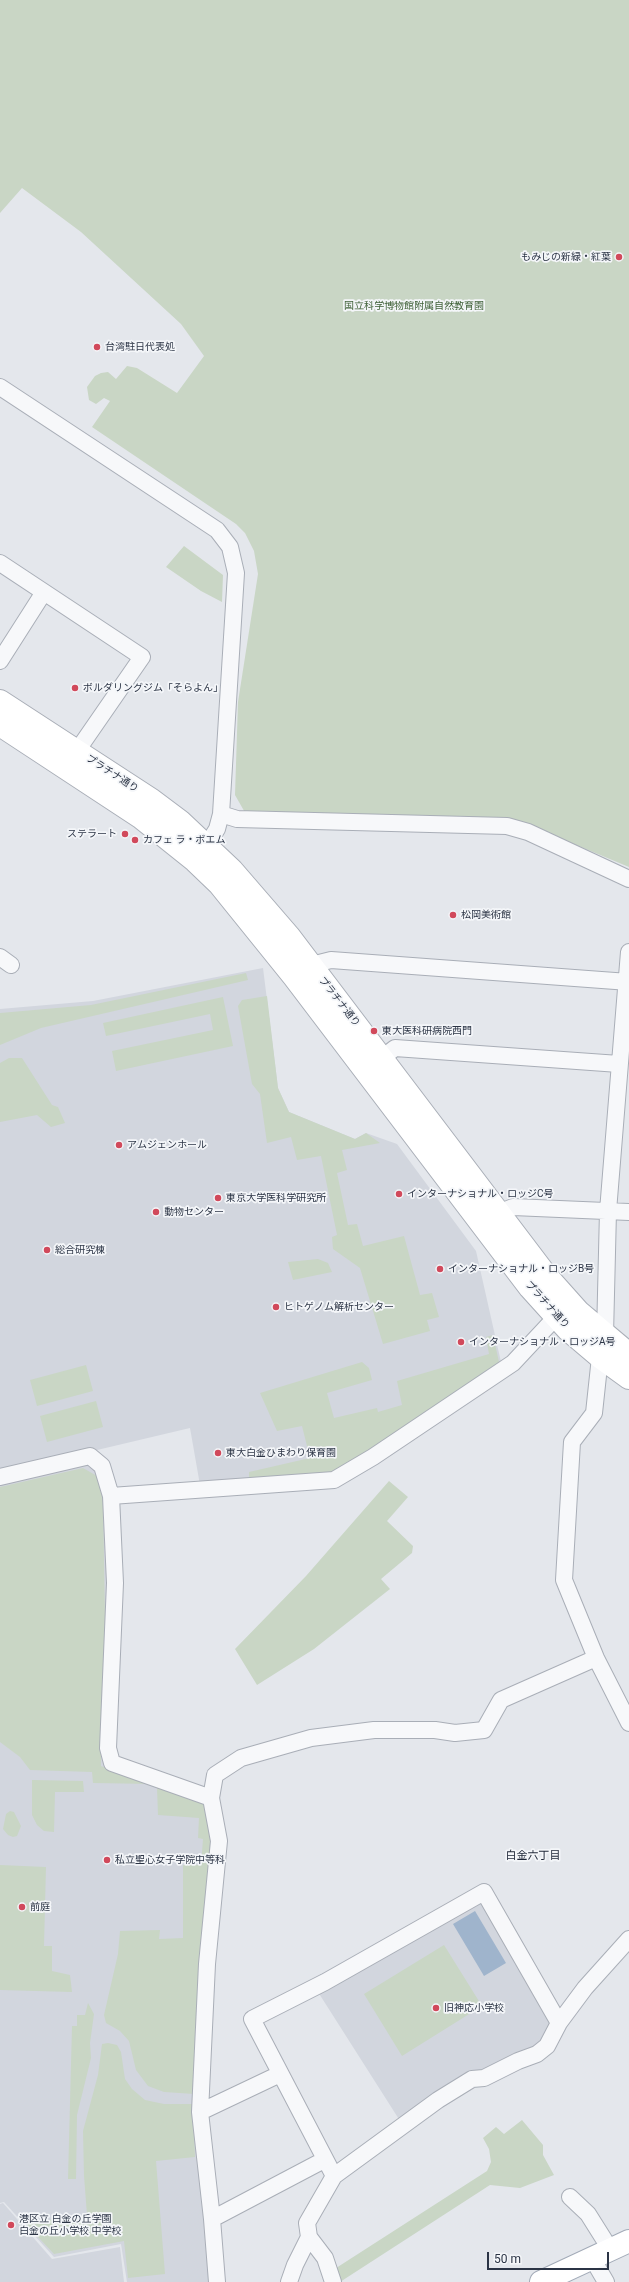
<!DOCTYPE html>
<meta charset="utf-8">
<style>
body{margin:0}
#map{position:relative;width:629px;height:2282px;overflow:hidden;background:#e4e7ec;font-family:Roboto,sans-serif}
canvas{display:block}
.scale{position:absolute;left:487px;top:2252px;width:122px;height:18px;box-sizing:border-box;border:2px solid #2b3445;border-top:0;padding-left:5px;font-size:12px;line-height:14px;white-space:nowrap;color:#2b3445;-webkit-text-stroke:3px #f4f6f9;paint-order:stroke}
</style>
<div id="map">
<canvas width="629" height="2282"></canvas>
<div class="scale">50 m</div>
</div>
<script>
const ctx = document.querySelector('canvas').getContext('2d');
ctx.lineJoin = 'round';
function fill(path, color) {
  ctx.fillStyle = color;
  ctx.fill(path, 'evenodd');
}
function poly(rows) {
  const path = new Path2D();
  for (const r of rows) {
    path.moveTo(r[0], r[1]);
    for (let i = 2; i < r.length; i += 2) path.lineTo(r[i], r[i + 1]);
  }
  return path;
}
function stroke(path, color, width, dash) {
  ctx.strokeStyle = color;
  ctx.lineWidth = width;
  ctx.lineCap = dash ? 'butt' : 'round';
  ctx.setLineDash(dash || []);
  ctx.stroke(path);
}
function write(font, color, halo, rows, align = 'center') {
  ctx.font = font + ' Roboto,"Noto Sans JP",sans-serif';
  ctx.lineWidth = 3.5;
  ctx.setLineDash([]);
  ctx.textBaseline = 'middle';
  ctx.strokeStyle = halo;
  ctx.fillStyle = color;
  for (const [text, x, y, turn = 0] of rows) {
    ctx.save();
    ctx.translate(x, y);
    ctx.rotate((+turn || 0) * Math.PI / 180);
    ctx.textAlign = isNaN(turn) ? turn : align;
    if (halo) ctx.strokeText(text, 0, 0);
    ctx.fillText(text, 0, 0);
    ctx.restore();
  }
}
fill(poly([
 [263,968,278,1088,289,1112,355,1139,366,1133,397,1144,476,1251,501,1362,347,1469,200,1485,190,1428,0,1473,0,1009,93,1001],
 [86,1465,98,1472,105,1496,106,1516,108,1616,103,1765,208,1801,196,2095,209,2282,127,2282,121,2244,54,2257,4,2202,0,2203,0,1484],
 [481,1899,554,2025,544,2040,402,2124,318,1992],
 [3,2203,52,2259,120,2247,124,2282,0,2282,0,2204]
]), '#d2d6de');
fill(poly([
 [0,0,629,0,629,867,516,820,247,816,235,795,238,702,258,574,254,551,245,533,236,524,92,427,110,401,104,398,96,404,89,400,87,387,95,376,101,373,108,372,116,379,127,366,137,368,177,393,204,356,181,324,81,232,22,188,0,213],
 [184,546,223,575,222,602,201,591,166,567],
 [246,973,248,980,41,1028,0,1045,0,1013,91,1005],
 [267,996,278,1088,289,1112,355,1139,366,1133,380,1143,342,1150,347,1170,337,1173,348,1225,357,1224,363,1246,404,1236,420,1295,432,1293,439,1317,427,1320,430,1331,383,1344,360,1268,333,1249,332,1237,337,1235,321,1156,297,1160,291,1137,267,1143,260,1094,252,1084,238,1006,242,1000],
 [223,997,233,1046,116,1071,112,1051,213,1030,210,1014,106,1036,103,1023],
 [9,1058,22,1058,52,1105,58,1107,65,1123,51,1127,37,1115,0,1122,0,1063],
 [318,1259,328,1263,332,1272,293,1280,288,1262],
 [493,1335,499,1362,345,1468,327,1477,249,1481,249,1472,310,1458,302,1426,277,1431,260,1393,362,1362,369,1368,372,1380,327,1393,334,1418,377,1408,378,1412,402,1405,397,1381,489,1354,486,1337],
 [86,1365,93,1391,37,1406,30,1380],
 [96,1401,103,1427,47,1442,40,1416],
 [83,1468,97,1476,103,1499,105,1617,101,1766,153,1784,93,1783,92,1772,30,1770,20,1757,0,1742,0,1487],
 [389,1481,408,1497,387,1521,413,1546,412,1553,381,1579,390,1589,314,1649,257,1685,235,1649,306,1576],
 [32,1780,83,1781,84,1792,55,1792,54,1832,44,1831,37,1825,32,1815],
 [157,1788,205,1803,212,1839,194,2094,164,2092,148,2086,136,2070,129,2041,120,2031,106,2023,104,2015,118,1954,120,1931,160,1930,159,1939,183,1938,183,1865,201,1865,203,1839,198,1838,199,1818,158,1815],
 [10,1811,14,1812,21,1826,17,1836,13,1837,8,1835,3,1829,6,1814],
 [0,1865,46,1867,44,1946,52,1946,52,1971,70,1975,72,1992,0,1990],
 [444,1945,482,2006,402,2056,364,1994],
 [88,2003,94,2014,90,2043,91,2058,77,2115,76,2179,68,2179,72,2026,77,2026,77,2015,85,2015],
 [108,2043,117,2045,121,2052,125,2079,132,2089,145,2100,164,2104,193,2104,195,2157,156,2161,165,2274,128,2278,124,2241,54,2254,25,2223,87,2215,84,2176,83,2131,98,2075,102,2044],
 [522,2120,543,2145,543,2155,554,2175,520,2188,490,2185,340,2282,333,2270,487,2171,491,2162,489,2149,483,2138,496,2127,504,2134]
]), '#c9d6c5');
fill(poly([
 [475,1911,506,1963,484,1976,453,1924]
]), '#9fb4cc');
const minor = poly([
 [0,387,217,530,230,547,236,573,221,814,217,829,201,854],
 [0,563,142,657,77,751],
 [0,661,44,592],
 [221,814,237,819,507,826,528,832,629,879],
 [629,952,608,1211,605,1335,600,1357,594,1413,572,1442,564,1580,596,1658,629,1723],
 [0,957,11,965],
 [304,970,311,965,331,960,629,982],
 [382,1058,395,1048,619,1064],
 [498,1213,513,1207,629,1212],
 [0,1477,90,1456,102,1466,111,1496,334,1480,373,1457,513,1363,556,1317,562,1308],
 [111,1496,115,1583,108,1748,112,1763,211,1798,219,1841,207,1964,200,2112,212,2219,217,2282],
 [211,1798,215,1775,241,1758,311,1738,374,1730,435,1730,455,1733,484,1730,501,1700,596,1658],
 [200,2112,280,2074],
 [334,2176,438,2100,472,2079,484,2078,518,2061,537,2054,547,2046,559,2023,585,1988,629,1939],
 [570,2197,588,2214,605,2241],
 [212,2219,324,2160],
 [309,2237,325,2258,333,2282],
 [592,2258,606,2282],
 [289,2282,295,2265,309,2237,307,2223,334,2176,252,2019,325,1982,484,1892,559,2023]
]);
const secondary = poly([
 [0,701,152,800,180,821,232,870,289,936,546,1275,579,1312,629,1354],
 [0,725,140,817,195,861,219,884,294,977,530,1288,567,1329,600,1357,629,1378]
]);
const primary = poly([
 [541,2282,629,2241]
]);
stroke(minor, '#a9aeb7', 18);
stroke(secondary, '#a9aeb7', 24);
stroke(primary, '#a3abb8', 24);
stroke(minor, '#f7f8fa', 16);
stroke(secondary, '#fff', 22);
stroke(primary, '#fff', 22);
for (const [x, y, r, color] of [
 [619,257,4,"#d1495b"],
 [97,347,4,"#d1495b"],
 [75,688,4,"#d1495b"],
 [125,834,4,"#d1495b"],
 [135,840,4,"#d1495b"],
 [453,915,4,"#d1495b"],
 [374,1031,4,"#d1495b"],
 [119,1145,4,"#d1495b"],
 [399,1194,4,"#d1495b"],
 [218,1198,4,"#d1495b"],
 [156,1212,4,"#d1495b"],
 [47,1250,4,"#d1495b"],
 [440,1269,4,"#d1495b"],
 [276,1307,4,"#d1495b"],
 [461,1342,4,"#d1495b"],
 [218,1453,4,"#d1495b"],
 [107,1860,4,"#d1495b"],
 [22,1907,4,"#d1495b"],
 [436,2008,4,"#d1495b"],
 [11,2225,4,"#d1495b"]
]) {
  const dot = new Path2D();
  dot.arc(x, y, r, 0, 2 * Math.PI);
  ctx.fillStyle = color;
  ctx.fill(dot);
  stroke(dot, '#f4f6f9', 1.5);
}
write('10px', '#2b3445', '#f4f6f9', [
 ["もみじの新緑・紅葉",611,257,"right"],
 ["台湾駐日代表処",105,347],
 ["ボルダリングジム「そらよん」",83,688],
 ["ステラート",117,834,"right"],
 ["カフェ ラ・ボエム",143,840],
 ["松岡美術館",461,915],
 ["東大医科研病院西門",382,1031],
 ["アムジェンホール",127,1145],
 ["インターナショナル・ロッジC号",407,1194],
 ["東京大学医科学研究所",226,1198],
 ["動物センター",164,1212],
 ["総合研究棟",55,1250],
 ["インターナショナル・ロッジB号",448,1269],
 ["ヒトゲノム解析センター",284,1307],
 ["インターナショナル・ロッジA号",469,1342],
 ["東大白金ひまわり保育園",226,1453],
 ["私立聖心女子学院中等科",115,1860],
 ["前庭",30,1907],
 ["旧神応小学校",444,2008],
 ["港区立 白金の丘学園",19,2219],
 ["白金の丘小学校 中学校",19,2231]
], 'left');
write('10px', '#3f6138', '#f4f6f9', [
 ["国立科学博物館附属自然教育園",414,306]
]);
write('10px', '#2b3445', '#f4f6f9', [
 ["プラチナ通り",112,774,33],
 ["プラチナ通り",339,1002,52],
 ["プラチナ通り",547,1305,48]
]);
write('11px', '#1d2536', '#f4f6f9', [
 ["白金六丁目",533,1856]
]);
</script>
